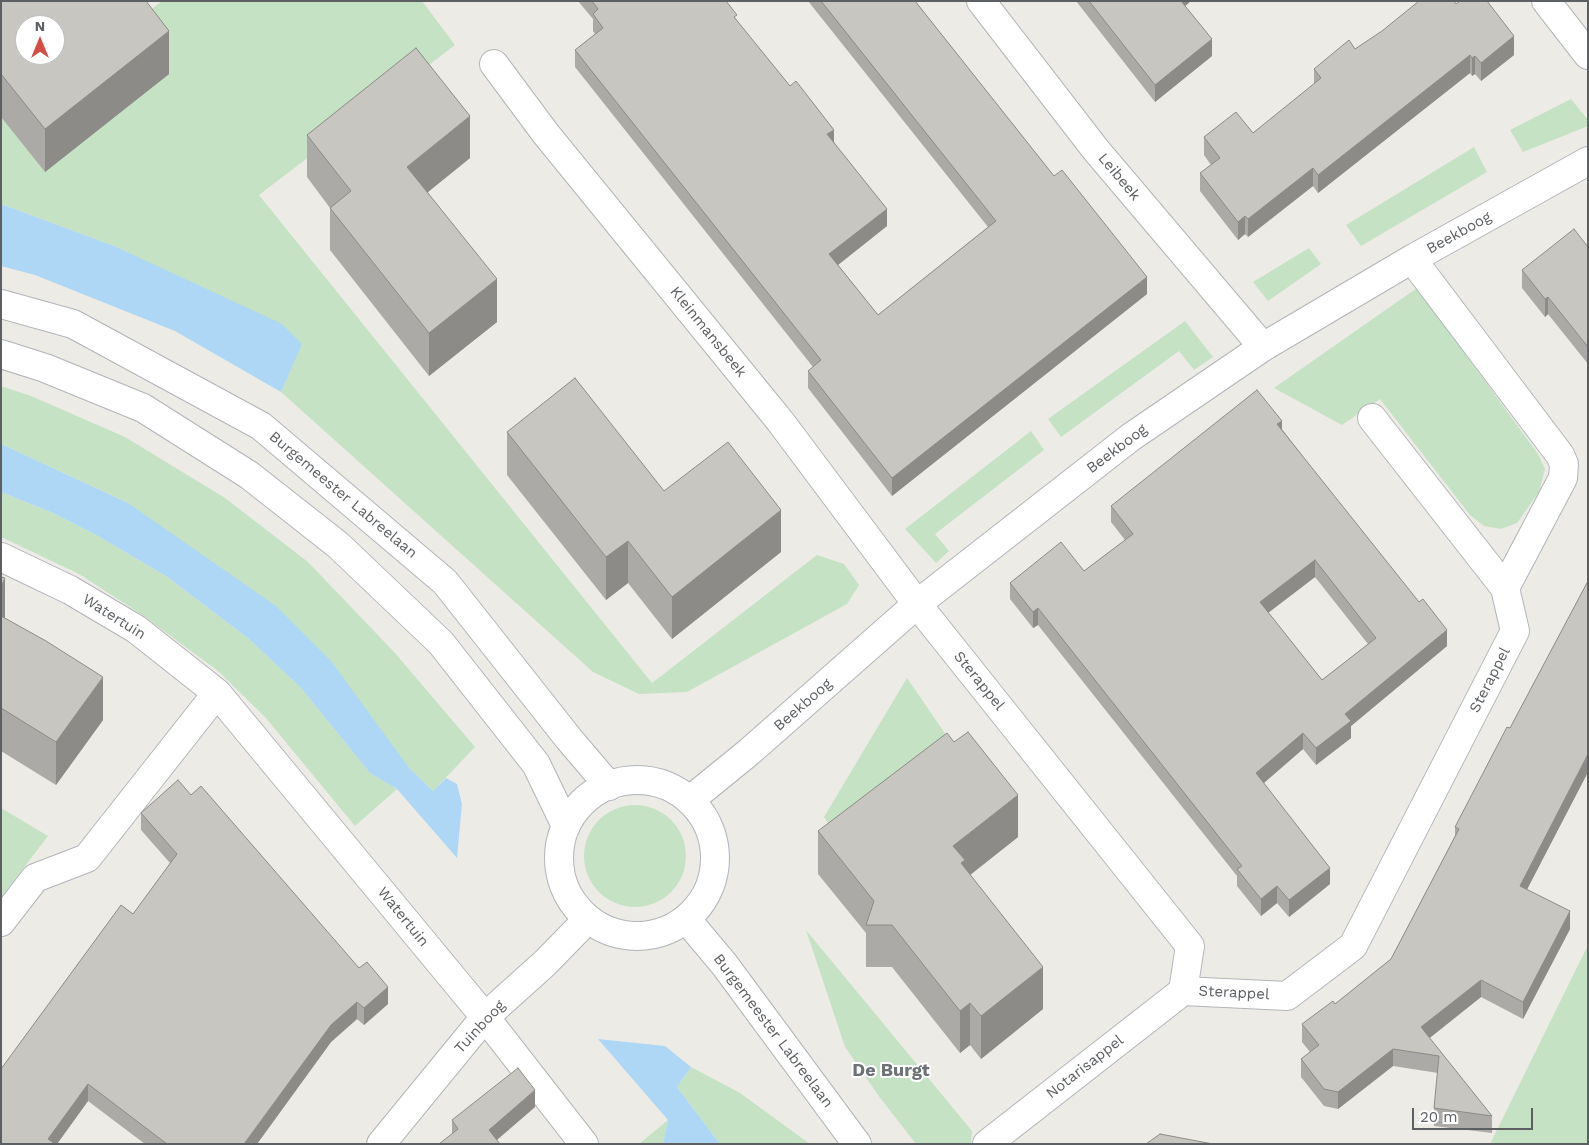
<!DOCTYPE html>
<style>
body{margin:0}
#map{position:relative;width:1589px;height:1145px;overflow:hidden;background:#edebe5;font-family:"Work Sans",sans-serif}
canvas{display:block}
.frame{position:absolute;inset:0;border:2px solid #5d6063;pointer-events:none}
.north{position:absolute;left:15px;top:15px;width:50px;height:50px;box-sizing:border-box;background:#fff;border:1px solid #bebfc1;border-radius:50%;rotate:0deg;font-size:14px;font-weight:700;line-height:20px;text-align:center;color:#5d6063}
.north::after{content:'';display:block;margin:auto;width:18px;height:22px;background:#d44c44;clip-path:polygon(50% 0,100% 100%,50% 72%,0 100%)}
.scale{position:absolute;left:1412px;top:1108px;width:121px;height:22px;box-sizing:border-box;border:2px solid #5d6063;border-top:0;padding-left:6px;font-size:15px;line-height:18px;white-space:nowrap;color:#5d6063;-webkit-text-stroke:4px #fff;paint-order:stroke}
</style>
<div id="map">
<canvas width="1589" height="1145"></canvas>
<div class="frame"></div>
<div class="north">N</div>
<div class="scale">20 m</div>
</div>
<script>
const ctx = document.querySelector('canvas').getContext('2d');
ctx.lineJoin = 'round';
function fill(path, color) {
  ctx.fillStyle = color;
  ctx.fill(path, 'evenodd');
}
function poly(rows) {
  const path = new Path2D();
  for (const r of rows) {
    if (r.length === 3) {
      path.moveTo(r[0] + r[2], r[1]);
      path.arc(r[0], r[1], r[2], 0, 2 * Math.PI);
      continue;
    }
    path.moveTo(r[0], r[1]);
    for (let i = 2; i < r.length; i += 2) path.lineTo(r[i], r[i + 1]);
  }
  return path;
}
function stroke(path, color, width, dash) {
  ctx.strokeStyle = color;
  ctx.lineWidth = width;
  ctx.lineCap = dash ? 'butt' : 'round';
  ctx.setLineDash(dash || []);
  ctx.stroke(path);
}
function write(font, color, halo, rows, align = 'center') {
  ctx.font = font + ' "Work Sans",sans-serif';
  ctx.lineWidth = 4;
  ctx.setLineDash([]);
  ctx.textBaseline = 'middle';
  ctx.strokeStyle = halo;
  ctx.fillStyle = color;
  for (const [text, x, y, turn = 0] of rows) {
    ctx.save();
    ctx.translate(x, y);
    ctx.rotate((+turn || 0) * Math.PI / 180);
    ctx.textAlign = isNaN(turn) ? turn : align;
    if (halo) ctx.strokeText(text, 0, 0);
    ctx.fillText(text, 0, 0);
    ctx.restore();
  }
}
fill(poly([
 [162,1,422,1,455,45,259,195,652,683,817,555,844,564,859,585,847,604,687,692,639,694,593,672,281,392,301,344,114,246,1,204,1,117,45,171,131,25],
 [1571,99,1588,120,1588,126,1523,152,1510,130],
 [1474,147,1487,172,1361,246,1346,225],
 [1309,248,1321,264,1268,301,1253,282],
 [1417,288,1538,454,1545,469,1539,492,1517,523,1501,529,1484,526,1470,515,1380,399,1342,425,1274,388],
 [1185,321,1213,357,1194,370,1179,351,1061,437,1048,419],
 [1,386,31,396,125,437,225,498,308,562,395,653,475,747,433,791,128,503,1,444],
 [1031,431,1044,450,935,534,949,551,936,563,905,529],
 [1,492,53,513,98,536,166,576,249,639,301,688,370,773,397,789,355,826,265,717,218,671,141,614,79,574,1,537],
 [907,678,955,748,838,838,824,817],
 [635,856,51],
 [1,808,48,836,1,897],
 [806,930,972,1131,971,1144,916,1144,878,1095,845,1047],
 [1588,945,1588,1144,1490,1144],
 [691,1067,740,1093,810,1144,720,1144,677,1087],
 [668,1120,663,1144,639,1144]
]), '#c5e2c4');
fill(poly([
 [1,204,114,246,282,324,302,344,281,392,175,331,35,275,1,266],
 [1,444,128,503,276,606,331,661,409,768,433,791,446,778,457,784,462,804,457,858,397,789,370,773,301,688,249,639,166,576,98,536,53,513,1,492],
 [598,1039,665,1046,691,1067,677,1087,720,1144,663,1144,668,1120]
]), '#add7f4');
const street = poly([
 [981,1,1096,150,1263,347],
 [1546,1,1588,55],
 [494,64,546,134,780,421,917,604,1190,946,1183,991,1287,996,1353,946,1515,631,1505,588,1372,418],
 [1412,259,1560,455,1564,464,1563,478,1505,588],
 [1,557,70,590,136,629,217,693,485,1017,584,1144],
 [690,800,749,752,917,604,1131,437,1263,347,1412,259,1588,161],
 [1,922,35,878,87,858,217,693],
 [381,1144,485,1017,545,963,588,919],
 [987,1144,1183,991]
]);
const secondary = poly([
 [1,304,73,324,261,426,445,582,569,739,609,786],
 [1,354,45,368,143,408,249,475,338,545,441,643,536,764,566,826],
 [637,858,78],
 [687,920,724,964,857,1144]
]);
stroke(street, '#b2b5b8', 30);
stroke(secondary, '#b1b4b8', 30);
stroke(street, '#fff', 28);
stroke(secondary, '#fff', 28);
fill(poly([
 [1,1,169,74,45,172,1,117],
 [578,1,726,1,737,21,834,142,887,226,838,265,878,315,988,227,808,1,915,1,1147,294,892,496,808,388,808,371,813,367,575,67,575,50,595,34,593,31,593,19],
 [1076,1,1191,1,1185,6,1212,56,1155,102],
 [1456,4,1514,55,1481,81,1475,74,1472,76,1470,73,1318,193,1313,186,1248,237,1245,234,1238,240,1200,191,1200,173,1211,165,1204,155,1204,137,1253,133,1314,85,1314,69,1355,49],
 [307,135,470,158,428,192,497,322,429,376,330,250,330,208,307,177],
 [1588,247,1588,364,1548,314,1545,317,1522,288,1522,270],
 [1282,429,1447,646,1351,726,1351,738,1316,765,1303,749,1263,783,1330,884,1289,917,1277,903,1261,916,1237,886,1237,876,1038,625,1033,628,1010,599,1010,583,1084,571,1125,540,1111,522,1111,506],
 [1315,577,1368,644,1322,680,1268,613],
 [507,432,664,491,781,552,672,639,628,583,606,600,507,475],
 [1,577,5,618,103,720,56,785,1,751],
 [1588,772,1527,889,1570,929,1523,1019,1481,997,1429,1038,1492,1116,1492,1133,1434,1126,1434,1108,1438,1073,1393,1066,1338,1109,1324,1106,1301,1077,1301,1059,1310,1052,1302,1042,1302,1024,1335,1004,1391,959,1455,836,1455,827],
 [191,795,388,1004,364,1025,357,1019,331,1042,257,1144,145,1144,88,1101,57,1144,1,1144,170,863,141,830,141,813],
 [818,831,1018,837,970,875,1043,1009,981,1059,970,1045,960,1053,892,967,866,967,866,933,818,874],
 [535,1107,497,1140,452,1134,452,1120]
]), '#acaaa6');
fill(poly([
 [1177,1,1191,1,1177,13],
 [169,31,169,74,45,172,45,129],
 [1514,36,1514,55,1481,81,1481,63],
 [1212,39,1212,56,1155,102,1155,85],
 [1470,55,1470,73,1318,193,1318,175],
 [1475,56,1475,74,1472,76,1472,58],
 [470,116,470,158,407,209,407,167],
 [834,130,834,147,827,134],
 [1313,168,1313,186,1248,237,1248,219],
 [887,209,887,226,829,272,829,254],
 [1245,216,1245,234,1238,240,1238,222],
 [1147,277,1147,294,892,496,892,478],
 [497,279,497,322,429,376,429,333],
 [1548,297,1548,314,1545,317,1545,299],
 [1282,421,1282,437,1277,424],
 [781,510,781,552,672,639,672,597],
 [628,541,628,583,606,600,606,557],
 [1315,560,1315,577,1260,619,1260,602],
 [5,578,5,621,1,629,1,587],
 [1038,608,1038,625,1033,628,1033,612],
 [1447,630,1447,646,1351,726,1351,738,1316,765,1316,748,1345,714],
 [103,677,103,720,56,785,56,742],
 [1303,733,1303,749,1256,790,1256,773],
 [1588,754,1588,772,1520,903,1520,886],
 [1018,795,1018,837,965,879,953,846],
 [1330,868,1330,884,1289,917,1289,900],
 [1277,886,1277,903,1261,916,1261,899],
 [1570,911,1570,929,1523,1019,1523,1002],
 [1043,967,1043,1009,981,1059,981,1016],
 [1481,980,1481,997,1421,1045,1421,1027],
 [388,987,388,1004,364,1025,364,1008],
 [357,1002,357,1019,331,1042,257,1144,244,1144,331,1025],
 [970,1003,970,1045,960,1053,960,1011],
 [1393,1049,1393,1066,1338,1109,1338,1092],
 [88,1084,88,1101,57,1144,48,1144,48,1139],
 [535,1090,535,1107,492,1144,489,1130]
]), '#8c8b87');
const building = poly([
 [1,1,146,1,169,31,45,129,1,74,1,1],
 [25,25,55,25,55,55,25,55,25,25],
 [592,1,726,1,737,15,734,17,790,86,796,81,834,130,827,134,887,209,829,254,878,315,996,221,821,1,915,1,1054,176,1062,170,1147,277,892,478,808,371,821,360,575,50,603,28,593,14,598,9,592,1],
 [1089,1,1181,1,1212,39,1155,85,1089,1],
 [1419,1,1454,1,1456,4,1460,1,1487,1,1514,36,1481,63,1475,56,1472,58,1470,55,1318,175,1313,168,1248,219,1245,216,1238,222,1200,173,1220,158,1204,137,1236,112,1253,133,1321,78,1314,69,1349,40,1355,49,1382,31,1419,1],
 [416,48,470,116,407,167,497,279,429,333,330,208,351,191,307,135,416,48],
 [1574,229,1588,247,1588,347,1548,297,1545,299,1522,270,1574,229],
 [575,378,664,491,728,442,781,510,672,597,628,541,606,557,507,432,575,378],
 [1257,390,1282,421,1277,424,1419,602,1423,599,1447,630,1345,714,1351,721,1316,748,1303,733,1256,773,1330,868,1289,900,1277,886,1261,899,1237,869,1242,866,1038,608,1033,612,1010,583,1061,542,1084,571,1133,534,1111,506,1257,390],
 [1315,560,1376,638,1322,680,1260,602,1315,560],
 [1,577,5,578,1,587,1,577],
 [1588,581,1588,754,1520,886,1570,911,1523,1002,1481,980,1421,1027,1492,1116,1434,1108,1439,1056,1393,1049,1338,1092,1324,1089,1301,1059,1319,1045,1302,1024,1333,1001,1335,1004,1391,959,1459,829,1455,827,1507,727,1510,728,1588,581],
 [1,616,46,641,103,677,56,742,1,708,1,616],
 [968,732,1018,795,953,846,965,860,961,863,1043,967,981,1016,970,1003,960,1011,892,925,866,925,874,901,818,831,947,733,954,742,968,732],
 [178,780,191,795,201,786,359,968,367,962,388,987,364,1008,357,1002,331,1025,244,1144,167,1144,88,1084,48,1139,55,1144,1,1144,1,1069,121,905,133,914,177,854,141,813,178,780],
 [518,1068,535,1090,489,1130,500,1144,439,1144,458,1129,452,1120,518,1068],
 [1160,1134,1213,1144,1146,1144,1160,1134]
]);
fill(building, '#c8c6c1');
stroke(building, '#8c8b87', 1);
write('15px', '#5d6063', '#fff', [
 ["Leibeek",1119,177,50],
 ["Beekboog",1459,233,-29],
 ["Kleinmansbeek",708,332,51],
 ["Beekboog",1117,449,-37],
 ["Burgemeester Labreelaan",343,495,40],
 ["Watertuin",114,617,32],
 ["Sterappel",1490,680,-63],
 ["Sterappel",979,681,51],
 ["Beekboog",803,705,-41],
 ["Watertuin",403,917,51],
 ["Sterappel",1234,993,3],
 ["Tuinboog",480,1027,-47],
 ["Burgemeester Labreelaan",773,1031,53],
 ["Notarisappel",1085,1067,-38]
]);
write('bold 18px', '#6e7175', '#fff', [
 ["De Burgt",891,1071]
]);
</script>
